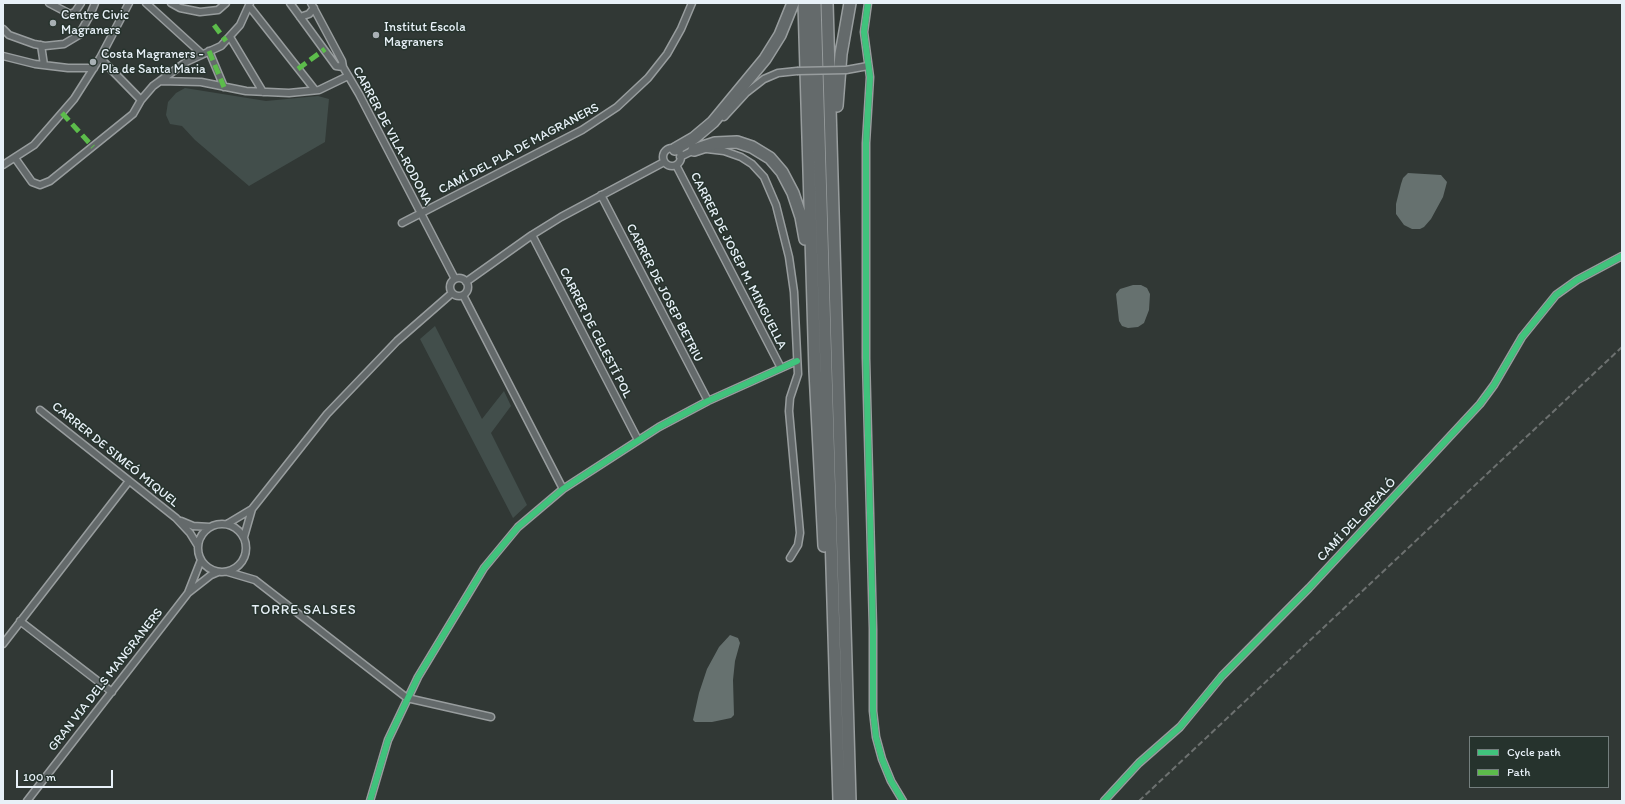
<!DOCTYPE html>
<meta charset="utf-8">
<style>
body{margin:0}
#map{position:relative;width:1625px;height:804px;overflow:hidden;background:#313835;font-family:Itim,sans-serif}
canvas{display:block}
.frame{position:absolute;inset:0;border:4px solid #e8f1f8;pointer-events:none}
.legend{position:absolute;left:1469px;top:736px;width:140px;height:52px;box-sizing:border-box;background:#26332d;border:1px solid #747f7e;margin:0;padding:5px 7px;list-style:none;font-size:12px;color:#e8f1f8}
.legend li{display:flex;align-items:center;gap:8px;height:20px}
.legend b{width:20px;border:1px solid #747f7e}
.scale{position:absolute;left:16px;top:770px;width:97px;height:18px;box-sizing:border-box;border:2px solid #e8f1f8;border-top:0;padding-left:5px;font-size:12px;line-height:14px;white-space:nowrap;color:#e8f1f8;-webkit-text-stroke:3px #26332d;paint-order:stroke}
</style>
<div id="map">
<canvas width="1625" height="804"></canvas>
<div class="frame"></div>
<ul class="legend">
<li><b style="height:5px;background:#40c37c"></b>Cycle path</li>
<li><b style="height:5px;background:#5cbc4b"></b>Path</li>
</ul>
<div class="scale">100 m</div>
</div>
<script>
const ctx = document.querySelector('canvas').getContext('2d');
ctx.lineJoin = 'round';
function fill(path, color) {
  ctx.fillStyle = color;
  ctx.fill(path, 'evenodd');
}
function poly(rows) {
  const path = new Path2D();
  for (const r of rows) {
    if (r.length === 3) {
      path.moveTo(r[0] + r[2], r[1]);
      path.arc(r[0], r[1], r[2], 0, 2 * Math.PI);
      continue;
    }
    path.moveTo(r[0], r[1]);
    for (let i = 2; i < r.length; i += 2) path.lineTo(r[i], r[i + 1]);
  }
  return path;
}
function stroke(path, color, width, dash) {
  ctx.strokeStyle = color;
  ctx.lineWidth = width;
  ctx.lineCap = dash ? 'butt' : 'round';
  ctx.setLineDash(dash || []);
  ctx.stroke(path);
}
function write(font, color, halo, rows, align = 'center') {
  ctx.font = font + ' Itim,sans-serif';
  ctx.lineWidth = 3;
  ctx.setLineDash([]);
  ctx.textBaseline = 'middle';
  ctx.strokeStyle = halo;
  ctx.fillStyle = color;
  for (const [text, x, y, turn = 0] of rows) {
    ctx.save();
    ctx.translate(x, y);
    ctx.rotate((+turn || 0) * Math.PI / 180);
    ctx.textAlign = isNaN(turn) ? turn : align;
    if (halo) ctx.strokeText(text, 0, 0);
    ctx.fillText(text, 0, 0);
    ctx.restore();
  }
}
fill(poly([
 [185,88,266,101,318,96,329,99,325,142,249,186,195,140,182,126,170,124,166,115,168,102,176,93],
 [435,326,482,419,504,391,511,406,491,433,527,505,513,518,420,339]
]), '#424e4b');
fill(poly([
 [1408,173,1441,175,1447,182,1443,197,1431,219,1424,227,1420,229,1412,229,1404,225,1396,214,1396,204,1401,184,1403,178],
 [1133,285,1141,285,1147,288,1150,294,1149,310,1144,323,1138,327,1128,328,1122,326,1119,321,1116,294,1120,289],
 [730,635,738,638,740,643,735,661,733,680,734,715,731,718,712,722,695,722,693,720,699,693,707,669,719,647]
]), '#66716f');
const street = poly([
 [49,3,70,14,75,12,81,3],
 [146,3,202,54],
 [171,3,180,8,200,12,218,10,226,3],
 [290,3,336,66,343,67],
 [311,3,342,61,343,67,359,94,455,279],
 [868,3,864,32,870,77,866,143,866,358,873,629,873,711,876,737,882,759,891,781,903,801],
 [249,6,315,90],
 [300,17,309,14,314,8],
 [3,29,9,35,34,44,45,46,64,44,79,35,90,15,95,3],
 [230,37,263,92],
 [41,45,44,65],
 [209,51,224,87],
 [3,56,35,64,68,68,94,68],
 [100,58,141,100],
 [846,70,868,66],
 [160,81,201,82,246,91,289,93,319,90,348,76],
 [724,117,746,93,764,79,778,73,797,71],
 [672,157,9],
 [707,149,724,151,741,157,752,164,764,177,776,205,789,257,794,292,798,374,790,398,789,411,800,533,798,545,790,558],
 [680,157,696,149],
 [15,158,32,182,40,185,50,181,133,114,141,100,153,86,186,62,221,46,240,25,250,3],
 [3,165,34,145,74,99,100,58,129,3],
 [676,165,781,368],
 [601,195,708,401],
 [402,223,582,130,617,107,648,78,667,54,681,29,692,3],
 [532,235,638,440],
 [459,287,9],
 [466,282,532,235,561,217,664,162],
 [463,295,563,489],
 [40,410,176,518,190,533,198,546],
 [181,521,193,526,210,527],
 [222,548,24],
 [227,524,252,509],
 [244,537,252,509,327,414,397,341,452,293],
 [228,572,255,580,407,698,491,717],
 [188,593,201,560],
 [20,621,112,692],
 [3,644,129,481],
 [27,801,188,593,211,575,218,572],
 [370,801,388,740,418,677,484,568,518,527,563,489,659,427,708,401,797,361],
 [1104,801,1139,763,1180,727,1222,676,1309,588,1480,404,1494,385,1522,337,1556,295,1577,280,1622,256]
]);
const highway = poly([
 [804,3,815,371,824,546],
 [815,3,839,801],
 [827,3,850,801],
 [837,106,841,54,850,3],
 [675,149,694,138,713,122,765,59,780,35,793,3],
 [694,150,715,143,737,142,752,147,770,158,782,172,793,193,801,217,805,239]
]);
stroke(street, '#989d9e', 9);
stroke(highway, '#989d9e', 14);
stroke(street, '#646a6b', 6);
stroke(highway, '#646a6b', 11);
stroke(poly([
 [1139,801,1622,347]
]), '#6d7170', 2, [6, 3]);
const streetBridge = poly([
 [797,71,846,70]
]);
stroke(streetBridge, '#989d9e', 9, []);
stroke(streetBridge, '#646a6b', 6);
stroke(poly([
 [214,25,226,41],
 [209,51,224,87],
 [298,69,325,49],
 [62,113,93,147]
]), '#5cbc4b', 5, [10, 5]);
stroke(poly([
 [868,3,864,32,870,77,866,143,866,358,873,629,873,711,876,737,882,759,891,781,903,801],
 [370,801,388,740,418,677,484,568,518,527,563,489,659,427,708,401,797,361],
 [1104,801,1139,763,1180,727,1222,676,1309,588,1480,404,1494,385,1522,337,1556,295,1577,280,1622,256]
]), '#40c37c', 6);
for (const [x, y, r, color] of [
 [53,23,4,"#a8b0b4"],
 [376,35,4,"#a8b0b4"],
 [93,62,4,"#a8b0b4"]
]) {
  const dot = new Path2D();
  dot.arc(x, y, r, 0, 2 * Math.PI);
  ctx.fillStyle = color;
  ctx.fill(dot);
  stroke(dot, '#26332d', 1.5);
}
write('13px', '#e8f1f8', '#26332d', [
 ["Centre Civic",61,16],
 ["Magraners",61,31],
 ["Institut Escola",384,28],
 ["Magraners",384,43],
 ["Costa Magraners -",101,55],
 ["Pla de Santa Maria",101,70]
], 'left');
write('13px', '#e8f1f8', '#26332d', [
 ["CARRER DE VILA-RODONA",392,136,62],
 ["CAMÍ DEL PLA DE MAGRANERS",519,149,-28],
 ["CARRER DE JOSEP M. MINGUELLA",738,261,63],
 ["CARRER DE JOSEP BETRIU",664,293,63],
 ["CARRER DE CELESTÍ POL",595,333,63],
 ["CARRER DE SIMEÓ MIQUEL",115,455,39],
 ["CAMÍ DEL GREALÓ",1357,520,-47],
 ["GRAN VIA DELS MANGRANERS",106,680,-52]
]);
ctx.letterSpacing = '1px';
write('14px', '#e8f1f8', '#26332d', [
 ["TORRE SALSES",304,610]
]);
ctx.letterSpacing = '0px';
</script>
